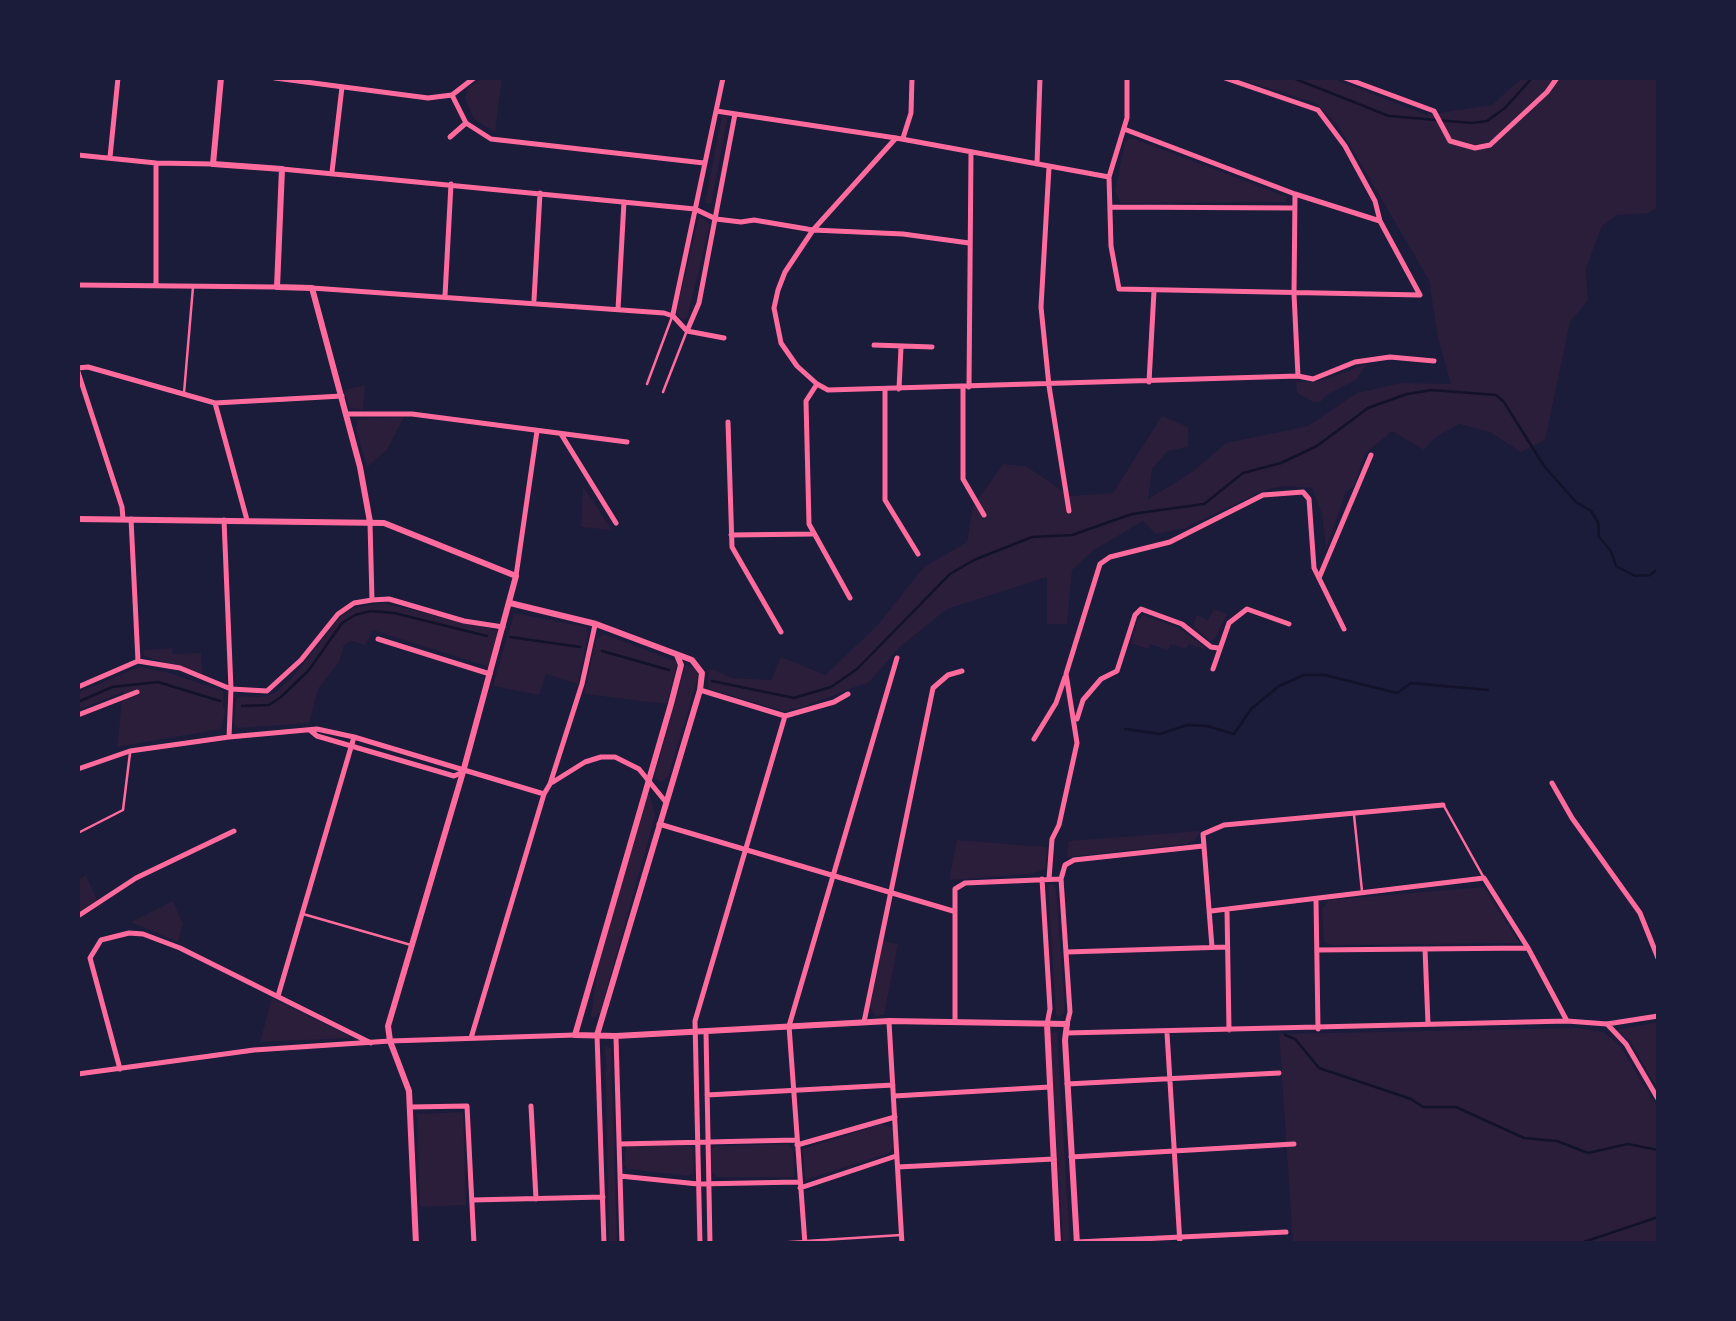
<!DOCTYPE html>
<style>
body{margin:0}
#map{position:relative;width:1736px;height:1321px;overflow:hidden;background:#1b1b3a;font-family:Lora,serif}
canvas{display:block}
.frame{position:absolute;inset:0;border:80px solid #1b1b3a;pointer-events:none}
</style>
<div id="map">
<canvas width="1736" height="1321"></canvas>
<div class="frame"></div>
</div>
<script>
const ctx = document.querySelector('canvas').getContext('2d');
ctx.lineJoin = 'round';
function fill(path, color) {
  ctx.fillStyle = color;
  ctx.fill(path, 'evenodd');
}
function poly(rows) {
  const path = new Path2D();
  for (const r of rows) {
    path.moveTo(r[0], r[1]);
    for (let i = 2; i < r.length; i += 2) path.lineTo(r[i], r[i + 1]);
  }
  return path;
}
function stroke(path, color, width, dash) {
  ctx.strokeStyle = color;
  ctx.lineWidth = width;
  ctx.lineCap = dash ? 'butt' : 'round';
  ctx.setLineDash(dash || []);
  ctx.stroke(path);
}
fill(poly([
 [482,78,502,78,495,132,474,119,465,99,468,88],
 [1237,78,1332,78,1426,115,1492,105,1522,78,1658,78,1658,208,1647,213,1617,215,1602,226,1586,268,1588,300,1570,322,1545,440,1521,452,1490,432,1459,424,1434,438,1424,450,1392,431,1365,454,1354,486,1346,491,1326,549,1322,514,1312,488,1284,486,1265,490,1185,528,1156,534,1143,521,1094,550,1072,570,1067,624,1047,624,1047,577,947,609,901,646,869,682,805,706,784,711,708,689,709,668,732,678,771,680,781,657,825,675,877,626,923,568,967,542,973,507,1003,464,1026,466,1070,496,1113,493,1162,416,1188,427,1188,447,1168,451,1152,469,1148,499,1191,473,1226,443,1308,426,1357,393,1402,383,1451,384,1438,338,1429,280,1338,125,1315,103],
 [722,115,728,116,711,204,705,203],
 [1129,139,1135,139,1287,197,1286,202,1121,203,1115,191,1125,142],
 [699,216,710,224,687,318,682,319,676,314],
 [1367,364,1356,380,1328,394,1320,402,1313,402,1297,393,1296,382,1320,381],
 [365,385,363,410,350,408,344,390],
 [404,417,387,450,367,467,356,429,358,419],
 [583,487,612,530,581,527],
 [383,603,499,631,489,667,373,630,365,645,351,641,344,645,339,662,318,689,309,723,239,728,234,724,236,701,240,696,260,697,275,693,294,676,339,618,353,608],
 [1214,609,1227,614,1215,639,1210,641,1193,626,1197,615,1208,620],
 [514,613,586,627,588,633,578,684,546,674,539,695,493,686],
 [1143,615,1179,628,1208,650,1189,644,1186,649,1171,644,1168,650,1150,644,1148,649,1131,643,1138,620],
 [604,634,677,662,667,704,584,694,596,639],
 [172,648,173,654,201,653,202,674,144,656,144,650],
 [686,663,698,672,697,681,668,777,661,782,654,778],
 [139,667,166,672,223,691,223,707,226,709,221,729,117,747,123,692,78,710,78,693],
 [646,795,650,795,655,816,600,1013,593,1018,591,1016,598,964],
 [1200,831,1195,840,1186,844,1067,857,1069,841],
 [957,840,1047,847,1045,869,1032,874,949,880],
 [86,875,97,900,78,913,78,880],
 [1053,884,1056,889,1065,1012,1059,1017,1056,1014,1048,885],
 [1484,887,1519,943,1330,945,1324,942,1322,909,1329,900],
 [173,901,183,924,178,942,131,922],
 [883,941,898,944,884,1015,875,1016,870,1008],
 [272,998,349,1036,351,1038,260,1042],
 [1658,1022,1658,1090,1630,1041,1616,1030],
 [1579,1028,1604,1032,1620,1046,1658,1108,1658,1243,1293,1243,1279,1034],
 [1057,1032,1070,1243,1063,1243,1050,1033],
 [605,1045,611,1049,617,1243,609,1243],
 [463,1112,466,1205,420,1207,417,1114],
 [882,1124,892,1128,893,1148,889,1153,805,1180,803,1149],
 [789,1144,793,1150,794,1177,716,1177,712,1172,712,1149,715,1146],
 [690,1145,693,1150,693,1173,688,1176,627,1169,624,1165,626,1146]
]), '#2a1e3b');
stroke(poly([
 [1293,78,1389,116,1472,123,1487,121,1505,108,1532,78],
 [510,637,580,647],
 [602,651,669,670],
 [712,681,794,698,831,687,857,669,950,574,974,560,1032,537,1072,535,1132,514,1204,504,1243,473,1281,463,1317,446,1368,408,1407,394,1432,390,1496,395,1504,402,1544,466,1576,502,1591,511,1598,522,1599,537,1611,551,1616,566,1635,576,1650,575,1658,569],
 [78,702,112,687,158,682,220,701],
 [242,706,269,705,281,697,309,670,342,623,355,615,371,611,394,613,487,636],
 [1125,729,1160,734,1187,725,1207,726,1234,734,1251,709,1279,686,1304,675,1325,675,1397,693,1411,683,1488,690],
 [1285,1035,1295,1039,1319,1068,1411,1099,1423,1107,1456,1107,1524,1138,1557,1141,1588,1153,1628,1144,1658,1150],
 [1578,1244,1658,1217]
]), '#12122b', 2.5);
stroke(poly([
 [647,384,672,317],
 [663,392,686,333],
 [184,393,193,287],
 [1444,806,1484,878],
 [1354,815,1362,891],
 [78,833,123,810,130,753],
 [303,914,411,945],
 [759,1244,901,1235]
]), '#ff6b9d', 2.5);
stroke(poly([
 [275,78,428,98,452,95],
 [1127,78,1127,118,1109,177,1111,246,1119,289,1420,295],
 [1225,78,1318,110,1345,146,1375,201,1380,221,1420,295],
 [1345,78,1434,111,1450,141,1475,148,1490,145,1547,92,1557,78],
 [452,95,466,123,491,139,704,163],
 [452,95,474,78],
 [716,111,896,138,1109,177],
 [1124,129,1295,194,1380,221],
 [450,137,466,123],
 [896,138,813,230,785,272,778,290,774,308,781,343,797,366,817,384,828,390,1298,376,1313,379,1355,362,1390,357,1434,361],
 [903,138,911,113,912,78],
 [78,155,156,163,213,164],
 [110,157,118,78],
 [156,163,156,285],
 [1037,164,1040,78],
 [1049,167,1041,307,1049,386,1069,511],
 [282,169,695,209,716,219,741,222,754,220,813,230,903,234,969,243],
 [332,172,342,87],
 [1295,195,1294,294,1298,376],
 [1111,207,1295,208],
 [78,285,277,287],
 [312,288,664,313,673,316,687,331,724,338],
 [445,296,451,184],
 [534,300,540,193],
 [618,309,624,202],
 [673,314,723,78],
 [687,331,699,303,735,114],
 [874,345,932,347],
 [78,368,88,367,215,403,342,396],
 [78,372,122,507,123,519],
 [1149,382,1154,291],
 [817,384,806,401,809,524,850,598],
 [963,387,963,479,984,515],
 [969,387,971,153],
 [885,389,885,500,918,554],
 [899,389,901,347],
 [215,403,247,520],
 [347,414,412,414,627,442],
 [728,422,732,547,781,632],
 [561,434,616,523],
 [131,519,138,661],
 [224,520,231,689,229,737],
 [370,523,372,600],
 [731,535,813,534],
 [516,576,537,431],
 [1319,578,1371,455],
 [378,639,490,674],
 [1213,669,1229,623,1247,609,1289,624],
 [78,687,138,661,180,668,231,689,267,691,301,660,338,614,354,603,372,600,389,599,464,621,503,627],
 [700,690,785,716,834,702,848,694],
 [78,715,137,692],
 [1077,719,1083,700,1101,679,1117,671,1135,615,1141,609,1182,624,1211,647,1218,648],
 [311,731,317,736,454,776,463,772],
 [1034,739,1056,703,1065,677],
 [78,769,130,751,229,737,317,729,354,737,544,794],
 [553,782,585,762,601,757,615,757,639,769,665,801],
 [1552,783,1572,818,1640,913,1658,958],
 [659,824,953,911],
 [1042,879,1050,1009,1047,1024],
 [1049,879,1052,839,1059,825,1077,743,1066,674,1100,564,1110,557,1170,542,1263,495,1303,492,1309,499,1314,568,1344,629],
 [1316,899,1318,1029],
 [1227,910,1229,1030],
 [1211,911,1484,878,1528,948,1567,1021],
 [78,916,136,878,234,831],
 [1212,947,1203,834,1224,825,1443,805],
 [1425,949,1428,1024],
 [1317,950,1528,948],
 [1067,952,1227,947],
 [278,996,354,737],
 [955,1020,955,889,965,883,1061,879],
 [864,1022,933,688,948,675,962,671],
 [889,1022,902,1244],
 [1067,1024,1070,1012,1061,879,1065,865,1074,860,1203,846],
 [1607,1024,1626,1044,1658,1099],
 [706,1032,710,1244],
 [1066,1033,1567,1021,1607,1024,1658,1016],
 [1167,1033,1180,1244],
 [597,1035,604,1244],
 [616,1037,622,1244],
 [471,1038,544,794,550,784,582,684,595,625],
 [120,1069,90,958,101,940,129,933,143,934,180,948,371,1043],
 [78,1074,254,1050,390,1041,575,1035],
 [1067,1084,1279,1073],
 [707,1095,893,1085],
 [894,1096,1050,1087],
 [531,1106,536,1199],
 [411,1107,467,1106,474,1244],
 [620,1144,796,1140],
 [797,1145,895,1117],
 [1071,1157,1294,1144],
 [898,1167,1054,1159],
 [620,1176,698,1184,799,1182],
 [800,1188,896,1156],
 [472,1200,603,1197],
 [1077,1242,1286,1232],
 [313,1244,317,1244],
 [700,1244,695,1021,785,716],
 [805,1244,789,1026,897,658]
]), '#ff6b9d', 5);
stroke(poly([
 [221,78,213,164,282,169,277,287,312,288,360,467,370,522],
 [78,519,384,523,516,576,463,772,388,1026,390,1041,409,1091,416,1244],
 [510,603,596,624,692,660,702,673,700,690,597,1035],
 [677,655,681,665,671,704,575,1035,616,1036,889,1021,1067,1024,1065,1040,1077,1244],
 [1047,1024,1058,1244]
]), '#ff6b9d', 6);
</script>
